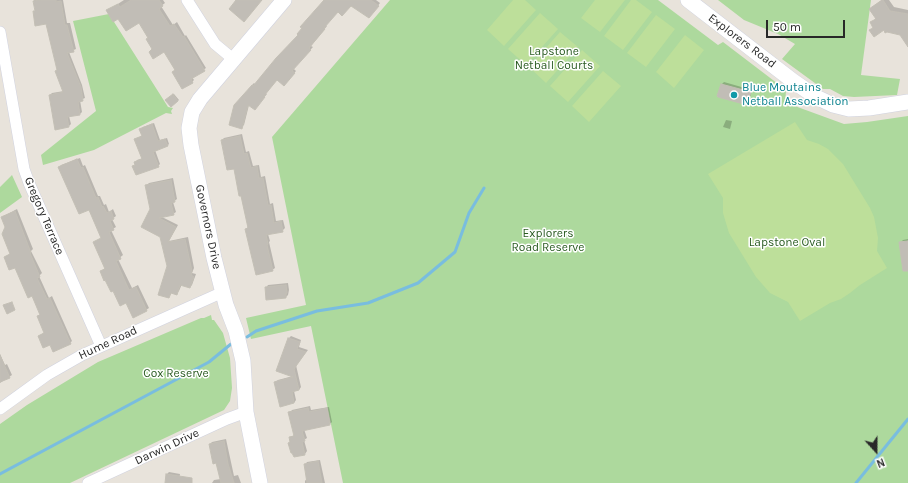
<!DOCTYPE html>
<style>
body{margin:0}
#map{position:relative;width:908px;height:483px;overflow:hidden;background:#e8e3db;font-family:Karla,sans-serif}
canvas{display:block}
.north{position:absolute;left:856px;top:431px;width:40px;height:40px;-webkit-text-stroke:3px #fff;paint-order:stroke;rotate:159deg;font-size:11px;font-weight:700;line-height:16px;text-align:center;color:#282828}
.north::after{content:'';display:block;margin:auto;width:14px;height:18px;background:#282828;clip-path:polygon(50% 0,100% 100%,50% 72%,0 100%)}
.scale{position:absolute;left:766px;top:20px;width:79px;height:18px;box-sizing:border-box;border:2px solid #282828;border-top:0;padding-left:5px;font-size:12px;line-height:14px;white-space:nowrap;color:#282828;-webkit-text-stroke:3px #fff;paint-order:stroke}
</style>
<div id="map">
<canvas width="908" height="483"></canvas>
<div class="north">N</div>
<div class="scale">50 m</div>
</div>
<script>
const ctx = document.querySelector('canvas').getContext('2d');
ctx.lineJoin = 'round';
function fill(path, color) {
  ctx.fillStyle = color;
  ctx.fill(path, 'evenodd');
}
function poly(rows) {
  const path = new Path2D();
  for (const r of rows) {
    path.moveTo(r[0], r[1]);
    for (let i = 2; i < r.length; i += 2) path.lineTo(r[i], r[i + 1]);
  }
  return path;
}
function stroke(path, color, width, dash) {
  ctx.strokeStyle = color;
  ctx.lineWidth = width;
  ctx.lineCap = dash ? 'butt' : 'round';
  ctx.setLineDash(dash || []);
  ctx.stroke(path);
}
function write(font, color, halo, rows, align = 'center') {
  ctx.font = font + ' Karla,sans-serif';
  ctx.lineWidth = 3;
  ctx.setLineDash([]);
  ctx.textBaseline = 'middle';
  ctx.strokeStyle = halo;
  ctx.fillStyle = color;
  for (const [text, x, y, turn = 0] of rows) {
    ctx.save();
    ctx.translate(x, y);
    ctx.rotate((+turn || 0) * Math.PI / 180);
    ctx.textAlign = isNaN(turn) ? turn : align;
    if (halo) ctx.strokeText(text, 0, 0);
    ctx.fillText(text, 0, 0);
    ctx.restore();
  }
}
fill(poly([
 [390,0,658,0,718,45,723,42,786,90,785,107,792,105,844,124,867,122,908,116,908,483,343,483,311,326,251,339,246,318,306,305,272,137],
 [718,0,871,0,861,75,900,79,897,95,854,97,843,96,830,89,823,89,782,59,795,44,778,34,744,20],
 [109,14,168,107,173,108,171,111,172,114,166,113,94,150,43,165,41,155,96,111,73,21],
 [12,175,22,197,0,213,0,187],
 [211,315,212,320,214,320,223,333,230,358,232,388,230,401,224,410,70,483,0,483,0,424,27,405,98,362,201,318,204,318]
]), '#add99d');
fill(poly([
 [513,0,525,0,536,10,504,46,487,30],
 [595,0,625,0,600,32,581,18],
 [631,0,636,0,652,12,623,50,604,36],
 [540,13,558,29,526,65,508,49],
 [656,15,675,29,646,67,627,53],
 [560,32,578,47,546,83,529,67],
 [685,35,704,50,674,88,656,72],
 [582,50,600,66,568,102,550,86],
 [603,71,621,86,589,122,572,106],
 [795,122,807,140,819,144,828,149,843,164,870,208,874,217,878,238,877,251,887,268,860,285,850,293,841,299,830,303,800,321,788,302,770,293,756,277,729,233,723,213,723,198,708,174]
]), '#bddf9a');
fill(poly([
 [34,0,63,0,67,23,70,23,76,49,69,52,82,85,85,98,80,100,82,112,80,114,69,116,71,124,69,126,50,95,52,93,64,91,56,71,58,69,47,23,34,12,36,10],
 [124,0,163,0,165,3,161,6,173,25,177,22,185,36,186,35,206,68,192,77,194,80,192,82,173,72,175,70,164,50,153,49,149,37,140,21,110,9],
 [325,0,376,0,380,3,369,17,351,4,338,11,325,25,327,26,311,46,313,47,293,68,296,71,286,83,277,79,265,93,267,94,257,106,249,105,244,125,241,127,252,85,254,83,256,85,300,35],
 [882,0,889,0,894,7,908,10,908,43,901,34,884,29,871,30,874,27,871,23,876,18,870,9],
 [724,82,752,90,749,101,747,104,722,84],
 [174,94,179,100,171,106,166,100],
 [726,120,732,121,730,129,723,127],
 [154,123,160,140,167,138,169,144,167,146,155,150,160,164,158,166,136,165,135,163,137,160,143,158,136,139,143,135,141,129,143,127],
 [242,134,246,152,249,151,253,166,259,165,261,177,265,176,270,204,273,203,276,221,283,220,285,228,282,231,268,234,270,241,269,242,275,268,272,270,246,229,248,227,235,167,222,140,224,138],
 [80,158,83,166,85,165,98,196,100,196,104,205,106,204,109,212,113,209,116,216,112,219,116,227,111,230,123,255,118,259,132,288,138,285,149,308,146,310,127,302,114,290,101,271,105,268,94,242,102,238,89,209,59,168,61,165],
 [173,178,177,199,173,202,176,212,173,214,162,217,178,225,169,241,188,237,194,268,192,273,196,274,192,285,190,287,182,284,179,291,177,293,172,292,169,297,168,266,161,236,151,209,146,186,149,183],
 [17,209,33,249,31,251,42,273,39,276,49,298,52,296,72,341,70,343,51,344,39,336,45,332,38,316,41,314,33,295,16,267,5,257,11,253,6,227,2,217],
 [908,239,908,265,900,243,903,240],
 [288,283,289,290,288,295,286,297,267,299,266,288,268,285],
 [291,336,301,340,299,347,308,350,296,365,301,387,299,390,294,391,296,400,294,403,275,382,278,380,293,376,277,370,289,338],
 [0,354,5,365,7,364,12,375,0,383],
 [310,406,311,410,329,407,332,422,330,424,304,429,307,438,304,440,307,451,305,454,291,442,290,438,294,435,290,413,292,410],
 [226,439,234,476,238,475,241,483,212,483,214,480,221,479,217,462,210,444,212,442],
 [320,460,325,483,305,483,305,481,307,478,305,465,307,462],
 [169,472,180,474,179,480,183,483,166,483,167,474]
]), '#0003');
stroke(poly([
 [247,337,256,331,317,311,368,303,418,283,455,252,469,213,484,188],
 [0,474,209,362,231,344],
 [856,483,908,419]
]), '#79bddf', 3);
const building = poly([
 [40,0,56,0,56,2,61,1,65,25,67,25,74,52,67,53,81,87,83,101,78,102,80,115,67,117,69,127,55,130,49,95,63,92,55,71,57,70,46,24,35,26,33,11,35,11,33,1,40,0],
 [131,0,159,0,163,6,159,9,170,26,174,24,183,37,184,36,205,71,191,79,193,83,182,89,172,72,175,70,164,52,153,59,149,52,152,49,146,39,148,38,139,23,126,31,118,19,113,22,106,10,118,4,120,7,131,0],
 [236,0,262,0,244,22,229,9,236,0],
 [324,0,371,0,379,6,369,18,351,6,342,16,338,12,324,28,325,29,309,48,311,50,292,71,295,73,284,86,277,80,264,96,265,97,255,110,248,105,242,129,229,125,234,105,252,85,253,86,276,58,298,35,297,34,302,28,300,27,324,0],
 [882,0,883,0,890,11,908,14,908,47,900,35,887,32,885,33,884,30,874,37,869,30,873,28,870,22,876,19,869,9,882,0],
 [721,84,751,92,747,105,718,97,717,96,721,84],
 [173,94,178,101,171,107,165,100,173,94],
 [152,124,158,141,165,139,168,146,153,152,159,167,136,175,132,166,135,165,134,162,142,159,134,139,142,136,139,129,152,124],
 [240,136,244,154,247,153,251,168,257,166,259,178,263,178,268,205,271,205,274,223,281,221,283,232,266,235,268,244,267,245,273,271,256,275,245,229,248,228,241,196,239,196,234,169,227,170,221,140,240,136],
 [77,159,81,168,83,167,96,198,98,197,102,207,103,206,107,213,111,211,114,219,110,221,114,230,109,232,121,259,116,261,129,290,136,287,147,311,133,318,126,303,120,306,113,291,111,292,105,280,104,281,100,271,105,269,93,242,101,238,89,210,79,214,58,167,77,159],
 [171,180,175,202,171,203,174,215,159,218,176,227,168,242,185,239,192,271,191,275,194,277,190,288,180,285,177,295,171,293,169,298,158,295,167,266,160,237,141,227,150,209,145,185,171,180],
 [15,211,31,253,30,253,40,277,37,278,47,299,50,298,71,344,53,352,50,345,43,348,38,336,44,333,37,316,40,315,32,296,28,298,15,268,9,270,4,257,10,254,2,234,5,227,1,217,15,211],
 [908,241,908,271,903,271,899,242,908,241],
 [286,285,287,293,286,293,286,298,266,300,265,287,286,285],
 [12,302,15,310,7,314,3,305,12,302],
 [288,338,300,342,297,349,306,352,294,369,299,390,292,392,294,403,280,407,274,382,293,377,276,371,288,338],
 [0,355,10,378,0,382,0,355],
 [308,408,309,412,327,408,330,425,302,431,305,441,302,442,305,455,294,457,292,453,291,453,288,443,290,442,289,437,294,436,288,412,308,408],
 [224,441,228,464,234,483,221,483,216,463,213,464,209,444,224,441],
 [318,461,322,483,307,483,304,464,318,461],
 [166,474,192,478,192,483,165,483,166,474]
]);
fill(building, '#c1bdb6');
stroke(building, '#c3bfb5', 1);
const street = poly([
 [187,0,215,44,233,59],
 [0,32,24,169,29,183,101,346],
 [0,409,47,375,82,355,223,292],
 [88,483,227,419,246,412]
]);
const secondary = poly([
 [688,0,793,81,816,97,833,105,849,109,869,108,908,102],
 [260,483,246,412,243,361,236,331,226,305,214,258,191,145,189,128,192,112,200,99,284,0]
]);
stroke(street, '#d0d2df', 12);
stroke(secondary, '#d0d2df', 16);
stroke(street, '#fff', 11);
stroke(secondary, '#fff', 15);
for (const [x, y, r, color] of [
 [734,95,4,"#0f9aa8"]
]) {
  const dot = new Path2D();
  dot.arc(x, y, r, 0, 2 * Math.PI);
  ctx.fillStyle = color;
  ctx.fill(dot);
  stroke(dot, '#fff', 1.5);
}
write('12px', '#282828', '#fff', [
 ["Explorers Road",742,41,37],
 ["Gregory Terrace",44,216,67],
 ["Governors Drive",208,227,78],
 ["Hume Road",108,343,-25],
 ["Darwin Drive",167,447,-25]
]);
write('12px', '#295b21', '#fff', [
 ["Lapstone",554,52],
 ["Netball Courts",554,66],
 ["Explorers",548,234],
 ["Road Reserve",548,248],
 ["Lapstone Oval",787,243],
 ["Cox Reserve",176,374]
]);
write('12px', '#0d838f', '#fff', [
 ["Blue Moutains",742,88],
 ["Netball Association",742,102]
], 'left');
</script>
